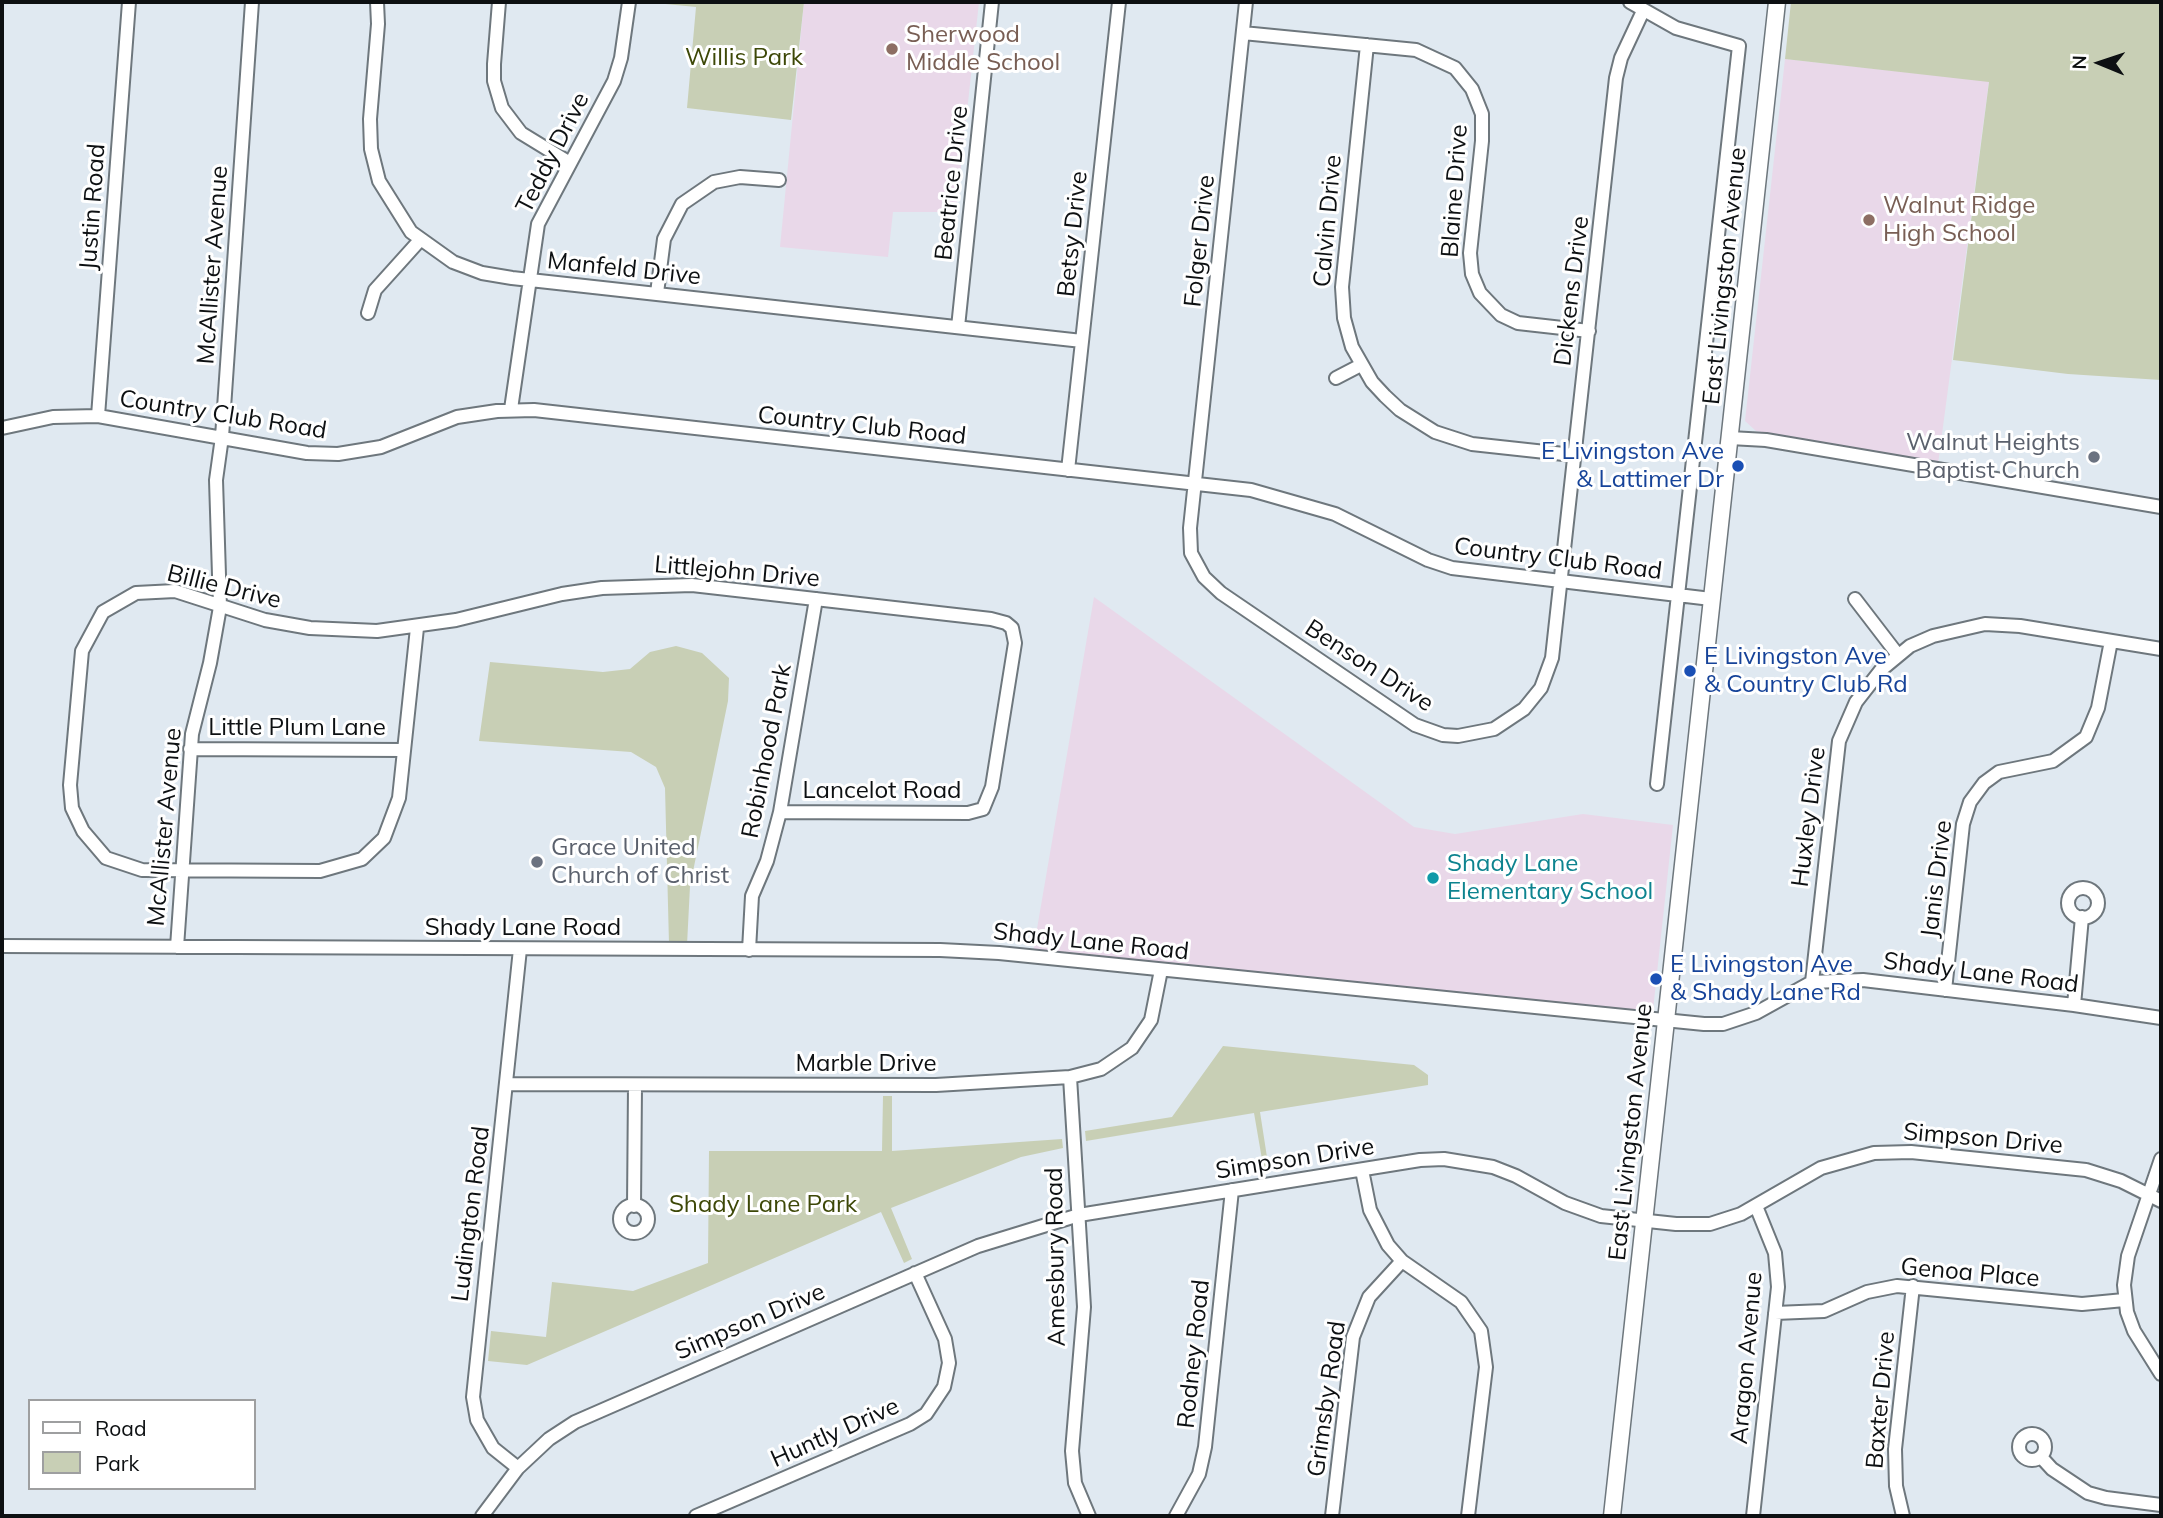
<!DOCTYPE html>
<style>
body{margin:0}
#map{position:relative;width:2163px;height:1518px;overflow:hidden;background:#e0e9f1;font-family:Mulish,sans-serif}
canvas{display:block}
.frame{position:absolute;inset:0;border:4px solid #0d1012;pointer-events:none}
.legend{position:absolute;left:28px;top:1399px;width:228px;height:91px;box-sizing:border-box;background:#fff;border:2px solid #9e9fa0;margin:0;padding:9px 12px;list-style:none;font-size:21px;color:#0d1012}
.legend li{display:flex;align-items:center;gap:14px;height:35px}
.legend b{width:35px;border:2px solid #9e9fa0}
.north{position:absolute;left:2065px;top:28px;width:70px;height:70px;-webkit-text-stroke:5px #fff;paint-order:stroke;rotate:272deg;font-size:19px;font-weight:700;line-height:28px;text-align:center;color:#0d1012}
.north::after{content:'';display:block;margin:auto;width:24px;height:32px;background:#0d1012;clip-path:polygon(50% 0,100% 100%,50% 72%,0 100%)}
</style>
<div id="map">
<canvas width="2163" height="1518"></canvas>
<div class="frame"></div>
<ul class="legend">
<li><b style="height:9px;background:#fff"></b>Road</li>
<li><b style="height:19px;background:#c8cfb5"></b>Park</li>
</ul>
<div class="north">N</div>
</div>
<script>
const ctx = document.querySelector('canvas').getContext('2d');
ctx.lineJoin = 'round';
function fill(path, color) {
  ctx.fillStyle = color;
  ctx.fill(path, 'evenodd');
}
function poly(rows) {
  const path = new Path2D();
  for (const r of rows) {
    if (r.length === 3) {
      path.moveTo(r[0] + r[2], r[1]);
      path.arc(r[0], r[1], r[2], 0, 2 * Math.PI);
      continue;
    }
    path.moveTo(r[0], r[1]);
    for (let i = 2; i < r.length; i += 2) path.lineTo(r[i], r[i + 1]);
  }
  return path;
}
function stroke(path, color, width, dash) {
  ctx.strokeStyle = color;
  ctx.lineWidth = width;
  ctx.lineCap = dash ? 'butt' : 'round';
  ctx.setLineDash(dash || []);
  ctx.stroke(path);
}
function write(font, color, halo, rows, align = 'center') {
  ctx.font = font + ' Mulish,sans-serif';
  ctx.lineWidth = 6;
  ctx.setLineDash([]);
  ctx.textBaseline = 'middle';
  ctx.strokeStyle = halo;
  ctx.fillStyle = color;
  for (const [text, x, y, turn = 0] of rows) {
    ctx.save();
    ctx.translate(x, y);
    ctx.rotate((+turn || 0) * Math.PI / 180);
    ctx.textAlign = isNaN(turn) ? turn : align;
    if (halo) ctx.strokeText(text, 0, 0);
    ctx.fillText(text, 0, 0);
    ctx.restore();
  }
}
fill(poly([
 [804,2,979,2,956,212,893,212,888,257,780,247],
 [1785,59,1989,81,1938,464,1756,431,1745,421],
 [1094,597,1414,827,1455,834,1583,814,1673,825,1653,1010,1646,1014,1033,952]
]), '#e9d8e9');
fill(poly([
 [645,2,804,2,791,120,687,108,696,7],
 [1791,2,2161,2,2161,380,2068,374,1953,360,1989,82,1785,59],
 [676,646,702,653,729,678,728,701,690,886,687,945,669,944,665,788,656,767,631,752,479,741,490,662,603,672,630,669,650,652],
 [1223,1046,1414,1065,1428,1075,1428,1085,1260,1112,1269,1170,1264,1171,1254,1113,1086,1141,1085,1131,1172,1117],
 [883,1096,892,1096,892,1151,1062,1139,1063,1148,1021,1157,891,1208,912,1259,904,1263,881,1212,527,1365,488,1361,491,1331,546,1337,552,1282,633,1291,708,1263,709,1151,882,1151]
]), '#c8cfb5');
const street = poly([
 [377,2,378,24,370,119,371,149,379,181,411,232,453,262,482,273,512,278,1082,341],
 [499,2,494,64,494,81,502,108,521,133,570,163],
 [1246,2,1190,528,1191,553,1204,577,1221,593,1415,725,1443,735,1458,736,1494,729,1524,709,1541,688,1552,658,1616,78,1621,58,1643,11],
 [1630,2,1676,28,1739,46,1657,784],
 [1243,33,1416,50,1455,68,1472,89,1482,114,1482,141,1470,253,1472,274,1480,293,1501,315,1518,323,1589,331],
 [1367,45,1342,287,1344,318,1352,347,1372,382,1385,396,1400,410,1435,432,1472,444,1573,455],
 [657,293,664,239,682,204,714,182,740,177,779,180],
 [368,313,375,290,420,240],
 [958,327,992,2],
 [1336,378,1361,365],
 [511,409,538,224,614,81,621,58,629,2],
 [98,416,129,2],
 [2,428,53,417,98,416,307,453,338,454,381,447,457,417,497,411,534,410,1251,490,1335,514,1428,560,1452,568,1711,599],
 [1730,438,1766,440,2161,507],
 [1068,470,1119,2],
 [1855,599,1898,655],
 [417,628,399,798,384,838,362,859,320,871,142,870,106,858,83,831,72,808,70,785,82,651,103,612,136,593,175,591,265,620,310,628,377,631,456,620,562,594,602,588,692,585,991,619,1006,623,1012,628,1015,643,992,787,983,809,968,813,780,812],
 [190,749,404,750],
 [2083,903,15],
 [2,946,940,950,999,953,1704,1024,1723,1024,1756,1013,1812,982,1863,980,2074,1005,2161,1018],
 [177,947,192,734,210,663,220,607,216,480,222,437,252,2],
 [749,950,752,896,767,861,780,812,816,599],
 [1812,982,1839,741,1856,702,1881,670,1910,646,1933,636,1985,624,2020,626,2161,649],
 [1945,990,1963,824,1970,802,1984,783,1999,772,2053,761,2086,737,2098,708,2111,641],
 [2074,1005,2082,917],
 [1070,1077,1084,1307,1072,1451,1075,1483,1089,1516],
 [508,1084,936,1085,1070,1077,1101,1069,1132,1048,1151,1020,1161,970],
 [2161,1159,2128,1256,2124,1285,2127,1312,2134,1331,2161,1374],
 [1362,1170,1370,1210,1388,1245,1402,1261,1461,1302,1481,1331,1486,1367,1468,1516],
 [634,1219,14],
 [634,1206,635,1086],
 [1775,1313,1824,1311,1867,1292,1897,1286,2082,1304,2124,1300],
 [2032,1447,13],
 [2041,1457,2052,1469,2088,1493,2106,1498,2161,1505],
 [518,1468,493,1448,477,1420,473,1397,520,949],
 [482,1516,518,1468,549,1439,575,1422,978,1246,1079,1215,1420,1160,1444,1159,1493,1167,1516,1176,1565,1203,1601,1216,1676,1224,1710,1224,1741,1214,1821,1168,1874,1153,1911,1152,2086,1170,2121,1181,2161,1201],
 [696,1516,910,1424,926,1414,944,1387,949,1363,945,1339,915,1273],
 [1176,1516,1199,1474,1205,1447,1232,1190],
 [1332,1516,1353,1337,1369,1297,1402,1261],
 [1753,1516,1778,1287,1775,1253,1756,1206],
 [1903,1516,1896,1486,1895,1449,1913,1286]
]);
const secondary = poly([
 [1612,1516,1777,2]
]);
stroke(street, '#6e777d', 16);
stroke(secondary, '#6e777d', 19);
stroke(street, '#fff', 12);
stroke(secondary, '#fff', 16);
for (const [x, y, r, color] of [
 [892,49,7,"#8d6e63"],
 [1869,220,7,"#8d6e63"],
 [2094,457,7,"#6b7280"],
 [1738,466,7,"#1a4fb4"],
 [1690,671,7,"#1a4fb4"],
 [537,862,7,"#6b7280"],
 [1433,878,7,"#0f9aa8"],
 [1656,979,7,"#1a4fb4"]
]) {
  const dot = new Path2D();
  dot.arc(x, y, r, 0, 2 * Math.PI);
  ctx.fillStyle = color;
  ctx.fill(dot);
  stroke(dot, '#fff', 2.5);
}
write('24px', '#785e54', '#fff', [
 ["Sherwood",906,35],
 ["Middle School",906,63],
 ["Walnut Ridge",1883,206],
 ["High School",1883,234]
], 'left');
write('24px', '#3d4807', '#fff', [
 ["Willis Park",744,58],
 ["Shady Lane Park",763,1205]
]);
write('24px', '#0d1012', '#fff', [
 ["Teddy Drive",553,153,-63],
 ["Beatrice Drive",952,183,-84],
 ["Blaine Drive",1455,191,-86],
 ["Justin Road",93,207,-86],
 ["Calvin Drive",1328,221,-85],
 ["Betsy Drive",1073,234,-84],
 ["Folger Drive",1200,241,-84],
 ["McAllister Avenue",213,265,-86],
 ["Manfeld Drive",624,269,6],
 ["East Livingston Avenue",1725,276,-84],
 ["Dickens Drive",1572,291,-83],
 ["Country Club Road",223,415,9],
 ["Country Club Road",862,426,6],
 ["Country Club Road",1558,559,7],
 ["Littlejohn Drive",737,572,5],
 ["Billie Drive",224,587,14],
 ["Benson Drive",1369,666,33],
 ["Little Plum Lane",297,728],
 ["Robinhood Park",767,751,-79],
 ["Lancelot Road",882,791],
 ["Huxley Drive",1809,817,-83],
 ["McAllister Avenue",165,827,-85],
 ["Janis Drive",1937,879,-83],
 ["Shady Lane Road",523,928],
 ["Shady Lane Road",1091,942,6],
 ["Shady Lane Road",1981,973,7],
 ["Marble Drive",866,1064],
 ["East Livingston Avenue",1631,1132,-84],
 ["Simpson Drive",1983,1139,5],
 ["Simpson Drive",1295,1159,-9],
 ["Ludington Road",471,1214,-83],
 ["Amesbury Road",1056,1257,-91],
 ["Genoa Place",1970,1273,5],
 ["Simpson Drive",750,1322,-23],
 ["Rodney Road",1194,1354,-84],
 ["Aragon Avenue",1747,1358,-85],
 ["Grimsby Road",1327,1399,-82],
 ["Baxter Drive",1881,1400,-85],
 ["Huntly Drive",835,1433,-24]
]);
write('24px', '#5b616d', '#fff', [
 ["Walnut Heights",2080,443],
 ["Baptist Church",2080,471],
 ["Grace United",551,848,"left"],
 ["Church of Christ",551,876,"left"]
], 'right');
write('24px', '#164399', '#fff', [
 ["E Livingston Ave",1724,452,"right"],
 ["& Lattimer Dr",1724,480,"right"],
 ["E Livingston Ave",1704,657],
 ["& Country Club Rd",1704,685],
 ["E Livingston Ave",1670,965],
 ["& Shady Lane Rd",1670,993]
], 'left');
write('24px', '#0d838f', '#fff', [
 ["Shady Lane",1447,864],
 ["Elementary School",1447,892]
], 'left');
</script>
